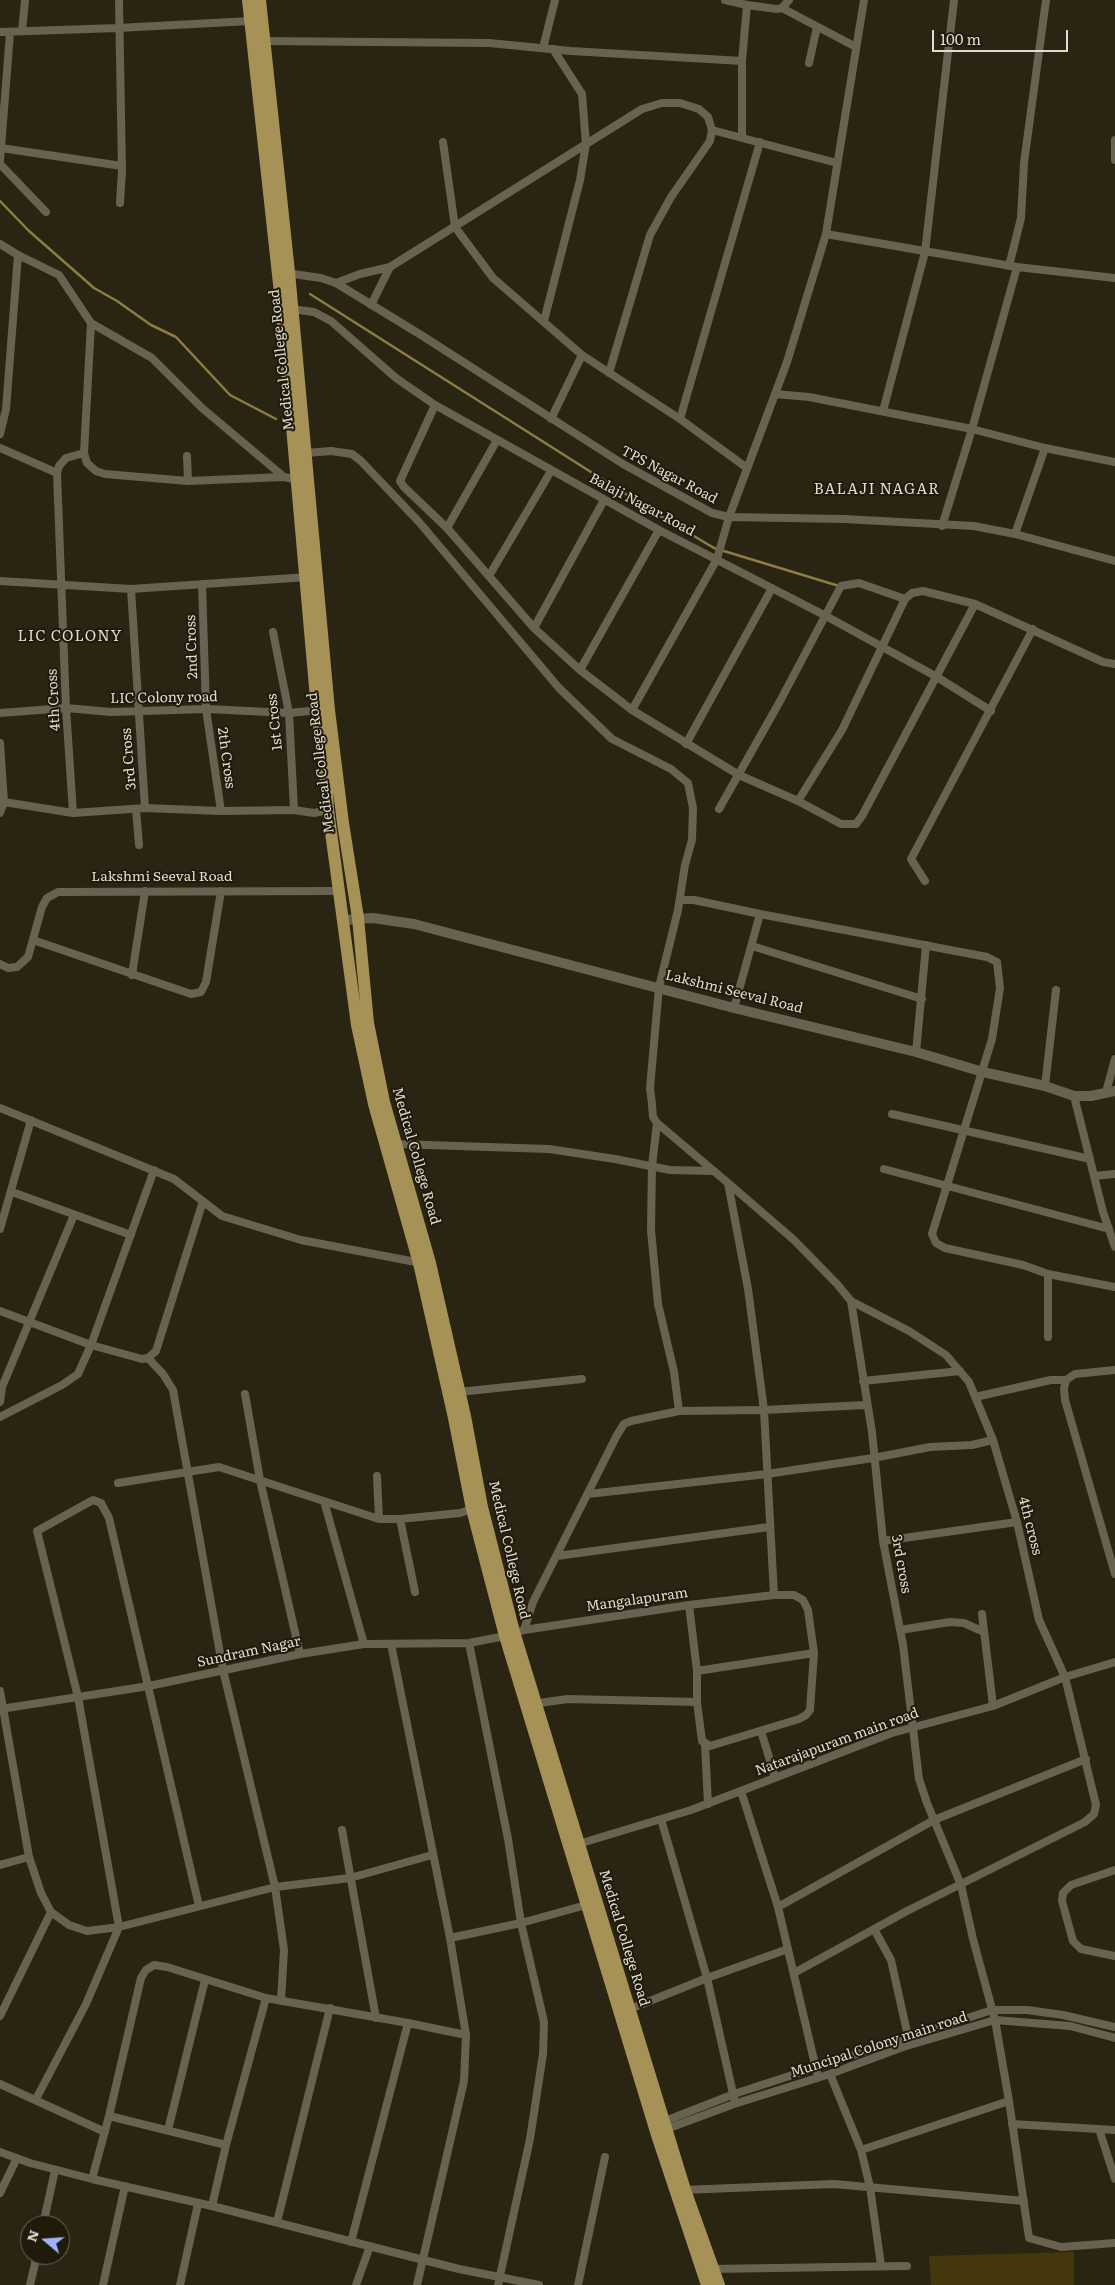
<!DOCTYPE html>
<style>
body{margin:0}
#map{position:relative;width:1115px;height:2285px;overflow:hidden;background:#2a2413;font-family:Literata,serif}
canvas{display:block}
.north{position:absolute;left:20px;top:2215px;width:50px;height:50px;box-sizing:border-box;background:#201a0a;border:1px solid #6c675a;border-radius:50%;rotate:288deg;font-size:14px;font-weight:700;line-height:20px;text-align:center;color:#dfdbd1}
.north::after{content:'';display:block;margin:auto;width:18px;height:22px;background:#9db4fd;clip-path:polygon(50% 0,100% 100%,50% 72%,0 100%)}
.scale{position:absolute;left:932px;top:30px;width:136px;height:22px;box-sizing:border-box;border:2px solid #dfdbd1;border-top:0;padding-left:6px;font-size:15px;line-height:18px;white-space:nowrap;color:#dfdbd1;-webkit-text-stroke:4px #201a0a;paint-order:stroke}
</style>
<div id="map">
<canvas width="1115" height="2285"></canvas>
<div class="north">N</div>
<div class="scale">100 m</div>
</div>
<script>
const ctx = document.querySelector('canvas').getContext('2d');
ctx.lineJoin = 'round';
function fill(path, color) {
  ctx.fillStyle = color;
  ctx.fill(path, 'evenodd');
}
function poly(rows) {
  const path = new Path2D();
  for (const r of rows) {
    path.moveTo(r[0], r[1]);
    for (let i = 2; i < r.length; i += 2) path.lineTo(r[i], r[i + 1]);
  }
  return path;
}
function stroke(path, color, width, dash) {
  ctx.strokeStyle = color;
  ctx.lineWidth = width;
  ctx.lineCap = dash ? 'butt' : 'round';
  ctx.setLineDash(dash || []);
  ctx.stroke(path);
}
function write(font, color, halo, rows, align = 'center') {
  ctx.font = font + ' Literata,serif';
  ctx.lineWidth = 4;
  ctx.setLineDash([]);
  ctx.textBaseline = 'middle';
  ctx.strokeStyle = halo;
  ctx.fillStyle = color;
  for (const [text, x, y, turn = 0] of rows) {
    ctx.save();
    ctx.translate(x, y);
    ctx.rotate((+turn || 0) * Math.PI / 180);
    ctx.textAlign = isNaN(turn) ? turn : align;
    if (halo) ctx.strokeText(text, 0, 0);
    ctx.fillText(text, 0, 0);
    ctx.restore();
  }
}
fill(poly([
 [1074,2252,1074,2285,931,2285,929,2256]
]), '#44370c');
stroke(poly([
 [0,201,29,231,94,288,117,301,151,325,176,337,230,395,276,419],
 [310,294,662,517,714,548,839,586]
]), '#8d7d44', 2.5);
stroke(poly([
 [119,0,122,171,120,203],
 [725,0,747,5,777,9,782,8,789,0],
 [782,8,856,47],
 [22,31,25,0],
 [0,32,118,28,250,21],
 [261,41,489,43,571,51,742,61],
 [543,48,555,0],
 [809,63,817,27],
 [712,130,837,163],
 [742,137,742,61,747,5],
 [1115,140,1115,160],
 [443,142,455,227,493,278,582,355,680,419,747,468],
 [1,148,122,166],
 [0,160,10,33],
 [0,164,46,212],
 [826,234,1017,267,1115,278],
 [0,244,18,255,59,275,91,323,152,358,202,408,284,477],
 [1009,266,1021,218,1024,163,1046,0],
 [390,267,642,109,662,103,680,103,699,109,708,117,712,130,710,141,671,197,650,235,609,373],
 [286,273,321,278,336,283,421,335,623,464,712,513,729,517,844,519,974,526,1015,534,1115,561],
 [336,283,360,274,390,267,371,305],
 [291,309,314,312,331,321,396,378,435,405,659,530,826,616,937,677,991,711],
 [544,321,580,180,586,144,582,94,553,49],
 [91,323,84,453,87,463,96,471,105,474,188,481],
 [775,394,809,397,972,429,1045,448,1115,462],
 [435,405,400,481,404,487,447,528,534,628,580,670,632,710,739,775,798,801,841,824,856,824,862,816,975,604],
 [883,411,925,252,954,0],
 [551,419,582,355],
 [680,419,760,142],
 [0,434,6,409,18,255],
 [0,448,57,473],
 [306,453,331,451,352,454,361,461,419,522,559,688,612,739,671,769,688,783,693,808,692,840,685,865,678,910,659,987,650,1088,652,1104,653,1117,657,1123,728,1183],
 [187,456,188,481,284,477,298,480],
 [942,526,972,429,1017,267],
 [447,528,497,440],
 [1015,534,1045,448],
 [489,576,551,471],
 [0,581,131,589,308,577],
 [202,584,206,709,221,811],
 [131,589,145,808],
 [534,628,604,500],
 [273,632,289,713,294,810],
 [580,670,659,530],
 [632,710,717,559,729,517,787,362,826,234,864,0],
 [0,713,66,708,111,712,206,709,289,713,320,710],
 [0,743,4,802,0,813],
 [686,744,772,588],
 [798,801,842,730,905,599,912,593,923,591,975,604,1103,662,1115,664],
 [4,802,73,813,145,808,221,811,294,810,314,813,328,810],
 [136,809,139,845],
 [719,809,779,703,841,586,859,583,905,599],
 [73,813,66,708,57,473,59,466,66,458,84,453],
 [925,881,911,859,1033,629],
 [680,900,694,900,760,914],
 [33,940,191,994,201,992,206,982,221,891],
 [752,946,922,999],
 [0,964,8,968,17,967,28,957,42,907,47,898,58,892,340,891],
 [132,975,145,891],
 [734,1008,760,914,987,957,997,962,1000,988,992,1039,932,1234,936,1243,945,1248,1023,1265,1048,1274,1115,1287],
 [916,1052,926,945],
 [1045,1086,1056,990],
 [1106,1092,1115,1059],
 [1074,1096,1103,1212,1115,1247],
 [0,1108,174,1179,222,1216,301,1240,421,1263],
 [892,1114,1090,1159],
 [657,1123,652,1166,651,1230,658,1304,674,1372,679,1411],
 [397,1144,549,1149,615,1159,670,1170,714,1171],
 [884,1169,1109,1229],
 [1094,1176,1115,1174],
 [12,1192,131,1235],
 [0,1229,31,1120],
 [0,1311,91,1345,142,1359,148,1358,156,1351,203,1201],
 [1048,1337,1048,1274],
 [148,1358,163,1374,173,1390,223,1670,275,1887,284,1950,281,2001],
 [1115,1370,1075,1374,1066,1380,1064,1389,1065,1400,1115,1574],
 [863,1381,960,1371],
 [459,1392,582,1379],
 [245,1394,260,1480,300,1654],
 [975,1397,1051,1380,1066,1380],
 [0,1402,2,1387,74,1215],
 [0,1417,62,1385,78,1374,91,1345,154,1170],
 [377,1476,379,1519],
 [118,1483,219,1467,379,1519,400,1519,460,1513,472,1509],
 [588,1494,767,1474,873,1458,930,1447,972,1445,993,1440],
 [324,1501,364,1644],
 [400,1519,415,1592],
 [883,1541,1017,1522],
 [557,1556,769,1527],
 [689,1605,697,1671],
 [982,1614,993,1706],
 [524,1630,533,1602,617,1435,624,1424,631,1421,679,1411,764,1410,866,1405],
 [900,1630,950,1622,964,1623,984,1632],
 [469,1643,508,1839,521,1923,544,2022,543,2054,530,2139,498,2285],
 [391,1644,450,1938,521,1923,586,1905],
 [0,1691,29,1857,41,1893,51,1912,69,1925,87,1931,119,1927,275,1887,350,1878,432,1855],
 [697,1702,702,1741,710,1746,799,1719,806,1715,810,1710,814,1653],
 [532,1704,568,1699,697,1702,697,1671,814,1653,808,1610,803,1600,794,1595,774,1595,764,1410,748,1289,728,1183,794,1240,837,1284,851,1301,872,1432,883,1541,903,1645,919,1779,927,1803,961,1885,973,1939,995,2020,1009,2101,1029,2238,1061,2247,1115,2243],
 [0,1709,149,1686,300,1654,364,1644,469,1643,505,1636,524,1630,689,1605,774,1595],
 [761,1731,775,1777],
 [705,1745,708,1804],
 [741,1791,778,1907,817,2073],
 [661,1819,707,1978,734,2098],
 [342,1830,376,2018],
 [575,1845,691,1810,892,1733,993,1706,1065,1677,1115,1662],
 [0,1865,29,1857],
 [1115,1870,1071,1885,1063,1893,1062,1901,1073,1941,1081,1949,1115,1956],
 [778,1907,934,1820,1086,1759],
 [874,1929,891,1960,909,2041],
 [794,1973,907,1911,1085,1822,1094,1814,1096,1805,1065,1677,1039,1620,1017,1522,993,1440,969,1382,946,1355,909,1331,851,1301],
 [630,2009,707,1978,788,1949],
 [0,2016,51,1912],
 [830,2074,861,2150,1009,2101],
 [0,2084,105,2132],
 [36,2099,86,2004,119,1927,78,1697,37,1531,93,1500,101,1503,109,1518,199,1906],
 [109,2116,226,2145],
 [665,2121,734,2094,992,2010,1027,2010,1063,2015,1115,2027],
 [1012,2124,1115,2130],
 [1099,2129,1115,2179],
 [168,2130,205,1980],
 [664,2130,734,2104,830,2074,903,2047,995,2020,1070,2026,1115,2038],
 [861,2150,870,2187,881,2265],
 [0,2152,30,2163,92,2179,212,2206,459,2269,539,2285],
 [92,2179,109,2116,141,1978,146,1970,154,1965,167,1967,266,1998,408,2023,466,2035],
 [682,2190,834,2184,1024,2201],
 [0,2193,17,2158],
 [212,2206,226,2145,266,1998],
 [277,2222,330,2008],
 [43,2225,55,2170],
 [351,2242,408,2023],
 [709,2269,907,2266],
 [30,2285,37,2255],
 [103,2285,125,2186],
 [180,2285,198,2204],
 [356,2285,370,2246],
 [417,2285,464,2081,466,2035,450,1938],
 [578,2285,605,2157]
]), '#696250', 8);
stroke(poly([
 [344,920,373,918,414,924,734,1008,916,1052,983,1072,1045,1086,1074,1096,1091,1096,1115,1091]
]), '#696250', 10);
stroke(poly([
 [248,0,281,302,317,710,327,790,328,810,357,1025,374,1104,419,1263,454,1418,472,1509,505,1636,657,2135,707,2285],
 [260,0,289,272,329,710,343,823,358,918,368,1023,384,1102,430,1263,465,1416,482,1507,514,1632,685,2190,719,2285]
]), '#a69156', 12);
write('14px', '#dfdbd1', '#201a0a', [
 ["Medical College Road",282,360,-96],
 ["TPS Nagar Road",669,475,28],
 ["Balaji Nagar Road",642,505,28],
 ["2nd Cross",192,647,-92],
 ["LIC Colony road",164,698,-1],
 ["4th Cross",54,700,-93],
 ["1st Cross",275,722,-96],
 ["2th Cross",226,758,82],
 ["3rd Cross",129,759,-95],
 ["Medical College Road",321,763,-97],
 ["Lakshmi Seeval Road",162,877],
 ["Lakshmi Seeval Road",734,992,14],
 ["Medical College Road",416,1156,74],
 ["4th cross",1030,1526,76],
 ["Medical College Road",509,1550,77],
 ["3rd cross",901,1564,80],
 ["Mangalapuram",637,1600,-8],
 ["Sundram Nagar",249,1652,-12],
 ["Natarajapuram main road",837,1742,-20],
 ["Medical College Road",624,1938,73],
 ["Muncipal Colony main road",879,2045,-18]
]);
ctx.letterSpacing = '1px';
write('15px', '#dfdbd1', '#201a0a', [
 ["BALAJI NAGAR",877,490],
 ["LIC COLONY",70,637]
]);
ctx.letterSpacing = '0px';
</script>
